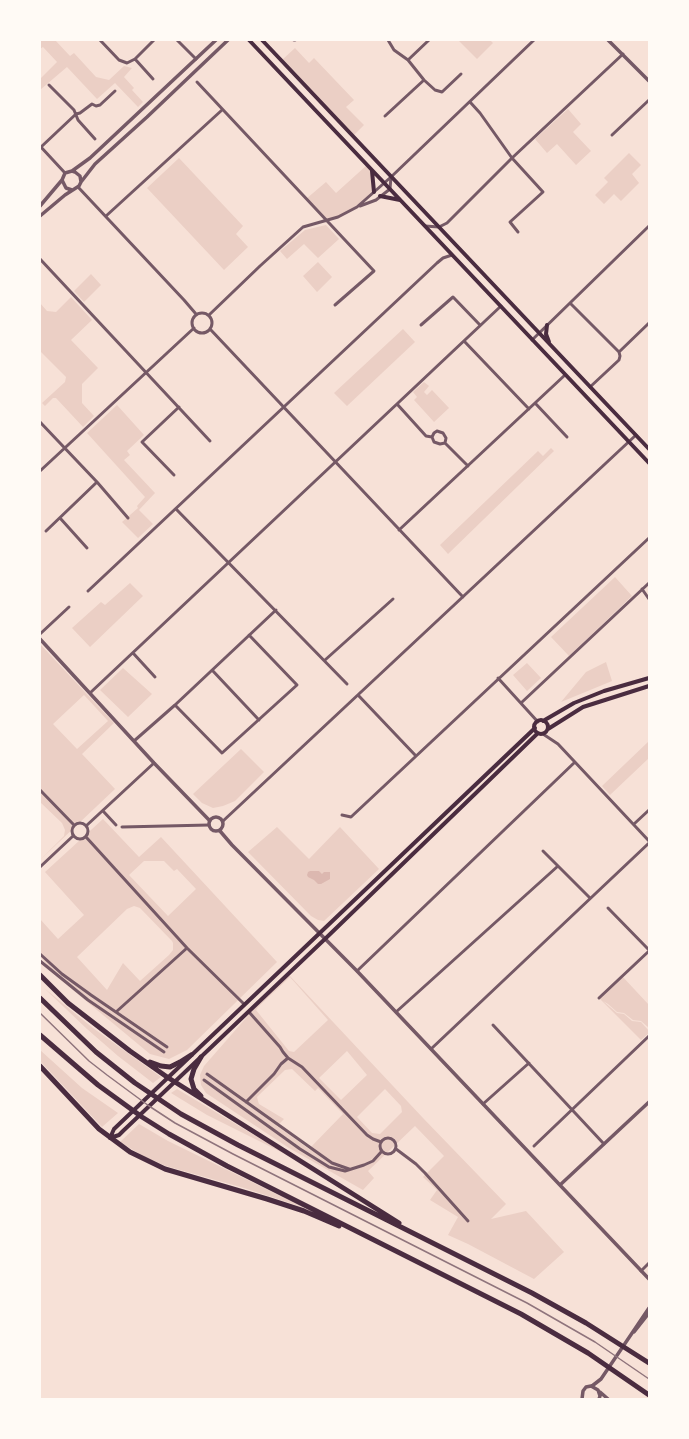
<!DOCTYPE html>
<style>
body{margin:0}
#map{position:relative;width:689px;height:1439px;overflow:hidden;background:#f7e1d7;font-family:Montserrat,sans-serif}
canvas{display:block}
.frame{position:absolute;inset:0;border:41px solid #fffaf5;pointer-events:none}
</style>
<div id="map">
<canvas width="689" height="1439"></canvas>
<div class="frame"></div>
</div>
<script>
const ctx = document.querySelector('canvas').getContext('2d');
ctx.lineJoin = 'round';
function fill(path, color) {
  ctx.fillStyle = color;
  ctx.fill(path, 'evenodd');
}
function poly(rows) {
  const path = new Path2D();
  for (const r of rows) {
    if (r.length === 3) {
      path.moveTo(r[0] + r[2], r[1]);
      path.arc(r[0], r[1], r[2], 0, 2 * Math.PI);
      continue;
    }
    path.moveTo(r[0], r[1]);
    for (let i = 2; i < r.length; i += 2) path.lineTo(r[i], r[i + 1]);
  }
  return path;
}
function stroke(path, color, width, dash) {
  ctx.strokeStyle = color;
  ctx.lineWidth = width;
  ctx.lineCap = dash ? 'butt' : 'round';
  ctx.setLineDash(dash || []);
  ctx.stroke(path);
}
fill(poly([
 [40,40,55,40,70,56,74,53,96,77,109,80,124,66,132,68,124,77,134,88,132,90,143,102,138,107,115,83,97,99,67,67,40,90,40,79,57,62,43,47,40,49],
 [458,40,490,40,493,43,477,59],
 [295,48,309,63,314,58,354,100,346,107,364,125,354,135,282,60],
 [568,109,581,124,573,132,591,151,576,165,557,144,547,153,535,139],
 [629,153,641,165,632,174,639,183,621,201,614,194,604,204,595,195,608,182,604,178],
 [179,158,243,226,236,234,248,247,224,270,147,188],
 [367,165,372,171,374,192,354,209,327,221,306,199,326,182,336,193],
 [326,225,339,239,318,258,304,244,287,259,280,251,305,230],
 [318,262,332,277,317,292,303,276],
 [91,274,101,285,84,302,74,291],
 [71,297,92,320,71,340,98,368,82,384,82,403,94,416,83,427,56,398,53,398,45,406,42,403,65,382,66,377,41,352,40,352,40,303,47,311,56,312],
 [403,329,415,342,347,406,334,393],
 [424,382,429,386,424,392,427,395,432,390,449,408,434,422,414,400,417,397,413,392],
 [117,405,144,435,127,451,130,455,124,460,155,493,139,510,153,524,138,538,122,522,138,508,137,506,145,497,87,433],
 [551,448,554,451,448,554,440,545,538,451,543,456],
 [615,577,632,596,569,656,551,637],
 [130,583,143,596,90,647,72,628,101,602,105,605],
 [40,644,114,723,82,754,115,789,40,860,64,836,65,830,62,823,40,802],
 [84,695,108,721,77,749,53,724],
 [606,662,612,681,561,702,586,672],
 [527,663,541,678,527,691,513,675],
 [123,668,152,694,128,717,100,690],
 [649,741,649,758,610,795,602,786],
 [241,749,264,772,235,801,223,806,213,808,202,803,193,794],
 [103,819,139,857,161,837,277,962,187,1050,169,1059,150,1054,56,976,40,956,40,919,58,939,84,915,45,872],
 [144,861,164,861,174,871,177,869,196,889,168,916,129,875],
 [134,906,140,908,172,941,173,943,173,950,169,955,140,981,123,963,107,990,77,957,127,909],
 [277,827,309,859,340,827,379,869,324,921,318,920,311,916,248,852],
 [289,975,423,1118,506,1204,491,1219,526,1211,564,1252,534,1279,468,1244,448,1235,458,1217,430,1200,437,1190,423,1177,444,1156,415,1126,368,1171,374,1178,363,1190,289,1148,206,1093,201,1085,200,1075,204,1066,253,1010],
 [290,977,328,1020,294,1052,289,1051,256,1010,259,1006],
 [347,1051,367,1075,341,1100,319,1078],
 [292,1069,315,1091,318,1088,343,1114,309,1149,277,1126,284,1119,259,1104,258,1101,257,1097,260,1094,285,1070],
 [385,1089,401,1106,402,1112,380,1134,372,1133,357,1117],
 [622,976,649,1005,649,1028,641,1021,633,1020,624,1013,617,1012,608,1004,603,1001,617,1013,624,1014,632,1021,641,1022,649,1031,649,1033,641,1040,599,998],
 [44,988,93,1028,161,1077,153,1083,118,1056,87,1029],
 [40,1050,82,1088,118,1113,102,1127,40,1061],
 [177,1089,291,1157,207,1115,171,1093],
 [139,1124,168,1141,305,1208,244,1188,166,1166,143,1156,120,1142]
]), '#ebcfc5');
fill(poly([
 [310,871,319,871,322,874,324,872,330,872,330,879,321,884,318,884,314,880,308,877,307,875,308,872]
]), '#dcb8b0');
stroke(poly([
 [100,40,119,60,127,63,135,59,154,40],
 [177,40,196,59],
 [294,40,295,40],
 [388,40,394,50,408,60,424,80,435,90,442,92,461,74],
 [135,59,153,79],
 [408,60,429,40],
 [197,82,374,271,335,305],
 [49,85,74,110,78,120,95,139],
 [470,102,480,113,512,158,543,192,510,222,518,232],
 [385,116,424,80],
 [612,135,649,100],
 [40,146,65,173],
 [41,147,76,114,80,113,92,104,96,106,100,105,115,91],
 [78,187,184,300,196,314],
 [360,206,376,200,390,189,391,177],
 [106,216,222,110],
 [425,226,439,227,447,223,512,158,623,54],
 [40,259,210,441],
 [570,303,619,352],
 [202,323,10],
 [209,315,260,266,303,227,338,217,357,207,391,177,534,40],
 [421,325,453,297,480,325],
 [210,329,463,597],
 [532,340,649,226],
 [464,341,529,409],
 [590,387,619,360,620,356,619,352,649,323],
 [535,403,567,437],
 [397,404,426,436,432,437],
 [40,422,97,482,128,518],
 [437,431,443,433,446,438,445,443,440,444,434,442,432,437,434,433,437,431],
 [445,443,468,466],
 [40,471,194,328],
 [174,475,142,442,179,407],
 [176,509,347,684],
 [60,518,87,548],
 [399,530,565,375],
 [46,531,97,482],
 [642,589,649,599],
 [88,591,437,263,443,258,452,255],
 [40,634,69,607],
 [133,653,155,677],
 [325,660,393,599],
 [212,670,259,720],
 [498,678,538,722],
 [90,693,501,306],
 [358,695,416,756],
 [521,703,649,583],
 [175,705,222,753,297,685,249,635],
 [543,734,558,744,649,841],
 [134,741,175,705,276,610],
 [40,790,74,825],
 [103,811,116,825],
 [342,815,351,817,649,538],
 [223,821,636,435],
 [80,831,8],
 [634,824,649,810],
 [86,826,154,763],
 [122,827,209,825],
 [86,837,187,948,244,1004],
 [543,851,590,898],
 [40,867,73,836],
 [608,908,649,950],
 [40,954,62,974,91,995,167,1047],
 [40,961,88,1000,164,1052],
 [357,971,575,762],
 [599,998,649,951],
 [116,1012,187,948],
 [249,1012,280,1047,283,1052,288,1058,302,1067,367,1135,373,1139,381,1142],
 [396,1012,558,866],
 [493,1025,604,1144],
 [431,1049,649,843],
 [207,1074,332,1163,349,1169],
 [204,1080,300,1149,329,1167,345,1171,364,1165,373,1161,382,1151],
 [246,1102,274,1074,281,1064,288,1058],
 [483,1104,529,1063],
 [388,1146,8],
 [534,1146,649,1036],
 [396,1149,416,1164,425,1173,468,1221],
 [641,1271,649,1263]
]), '#755966', 3);
stroke(poly([
 [608,40,649,81],
 [72,171,90,158,216,40],
 [81,182,95,164,147,117,228,40],
 [40,206,62,180],
 [40,216,65,195,79,186,81,182,80,176,75,172,72,171,65,173,62,180,66,188,72,190],
 [40,639,154,763,210,821],
 [216,824,7],
 [220,831,232,845,357,971,649,1279],
 [560,1185,649,1102],
 [634,1332,649,1313],
 [592,1386,601,1379,649,1308],
 [600,1392,608,1399],
 [582,1399,583,1391,586,1387,591,1386,598,1390,600,1396,599,1399]
]), '#755966', 3.5);
stroke(poly([
 [249,40,649,463],
 [262,40,649,449],
 [372,171,374,192],
 [380,196,400,200],
 [547,325,546,334,549,342],
 [541,727,7],
 [543,721,574,703,604,691,649,678],
 [548,729,583,707,649,686],
 [110,1138,114,1129,535,728],
 [110,1138,119,1135,123,1131,326,938,538,733]
]), '#4a2c40', 4);
stroke(poly([
 [40,975,68,1003,90,1020,130,1051,167,1077,399,1223],
 [40,998,96,1052,135,1083,181,1114,238,1145,532,1293,586,1323,649,1363],
 [40,1035,98,1085,142,1117,169,1134,227,1166,521,1314,588,1353,649,1395],
 [150,1062,161,1066,170,1067,180,1062,191,1055],
 [40,1066,99,1129,130,1152,165,1169,267,1199,304,1211,339,1226],
 [201,1096,194,1089,191,1079,194,1069,201,1057]
]), '#4a2c40', 5);
stroke(poly([
 [40,1013,89,1061,107,1075,149,1106,175,1123,233,1154,527,1303,595,1342,649,1379]
]), '#8f747c', 1.5);
</script>
